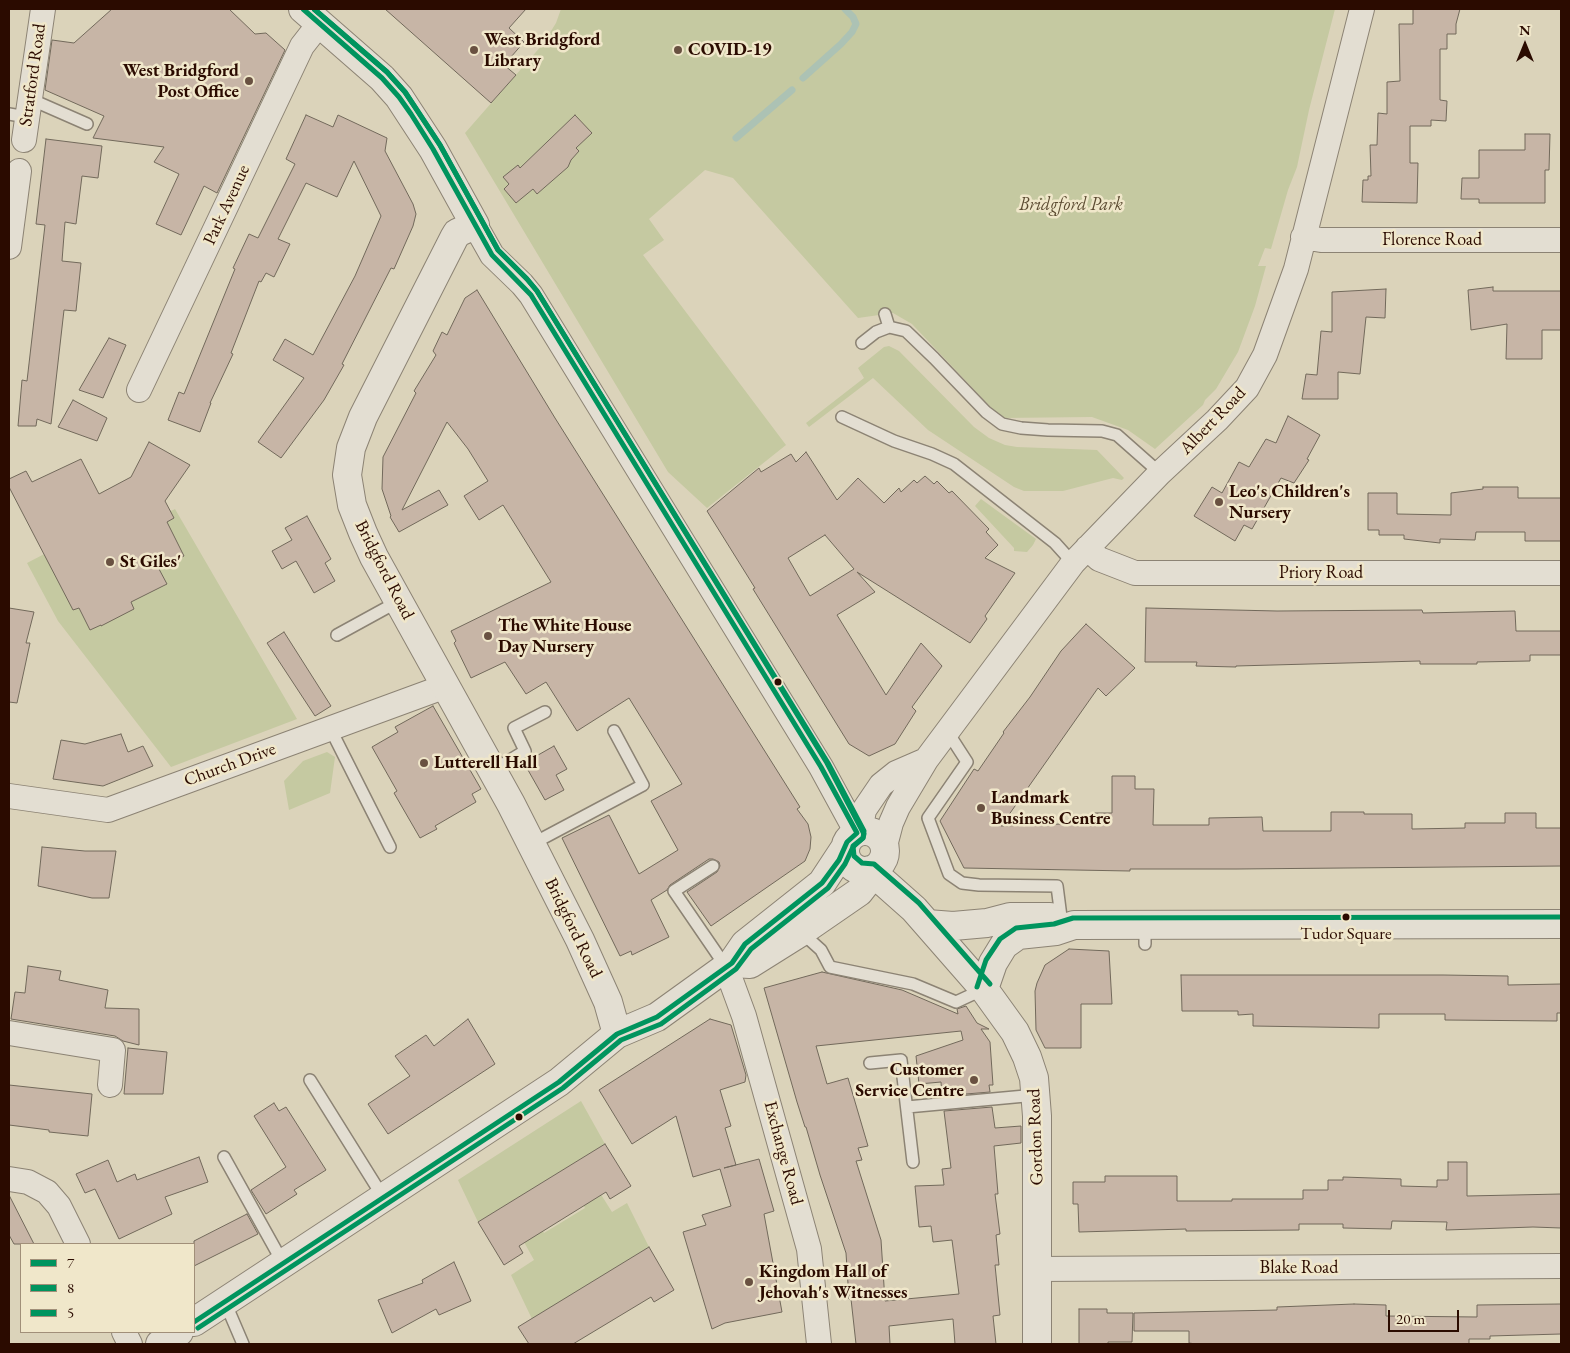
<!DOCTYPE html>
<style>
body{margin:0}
#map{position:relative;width:1570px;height:1353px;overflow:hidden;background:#dbd3ba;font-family:"EB Garamond",serif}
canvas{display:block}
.frame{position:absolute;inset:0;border:10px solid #2b0b00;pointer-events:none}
.legend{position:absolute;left:20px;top:1243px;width:175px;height:90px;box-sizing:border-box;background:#f0e7ca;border:1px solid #a18f79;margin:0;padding:6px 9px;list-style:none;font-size:15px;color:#2b0b00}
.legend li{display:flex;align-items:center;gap:10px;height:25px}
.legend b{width:25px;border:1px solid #a18f79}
.north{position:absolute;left:1500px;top:20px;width:50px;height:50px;-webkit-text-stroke:4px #f0e7ca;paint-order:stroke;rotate:0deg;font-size:14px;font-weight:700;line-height:20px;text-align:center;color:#2b0b00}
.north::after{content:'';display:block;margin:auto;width:18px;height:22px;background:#2b0b00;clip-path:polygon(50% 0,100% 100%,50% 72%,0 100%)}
.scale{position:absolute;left:1388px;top:1310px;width:71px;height:22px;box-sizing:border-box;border:2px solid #2b0b00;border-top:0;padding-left:6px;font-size:15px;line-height:18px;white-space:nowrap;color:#2b0b00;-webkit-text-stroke:4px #f0e7ca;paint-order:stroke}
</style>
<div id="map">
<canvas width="1570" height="1353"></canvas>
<div class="frame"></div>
<ul class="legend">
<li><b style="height:6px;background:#00945e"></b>7</li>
<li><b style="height:6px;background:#00945e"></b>8</li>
<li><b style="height:6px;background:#00945e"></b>5</li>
</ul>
<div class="north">N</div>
<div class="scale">20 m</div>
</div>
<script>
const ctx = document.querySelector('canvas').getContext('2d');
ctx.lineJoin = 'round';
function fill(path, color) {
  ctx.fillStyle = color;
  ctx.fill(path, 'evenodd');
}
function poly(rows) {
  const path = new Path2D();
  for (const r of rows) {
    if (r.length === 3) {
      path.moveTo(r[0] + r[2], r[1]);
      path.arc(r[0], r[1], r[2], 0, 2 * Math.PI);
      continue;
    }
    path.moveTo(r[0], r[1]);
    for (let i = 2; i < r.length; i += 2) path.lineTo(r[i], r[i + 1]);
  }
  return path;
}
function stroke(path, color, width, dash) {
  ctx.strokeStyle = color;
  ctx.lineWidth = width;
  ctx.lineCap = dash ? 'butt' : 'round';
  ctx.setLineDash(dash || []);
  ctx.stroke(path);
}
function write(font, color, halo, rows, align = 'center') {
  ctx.font = font + ' "EB Garamond",serif';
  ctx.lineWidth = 5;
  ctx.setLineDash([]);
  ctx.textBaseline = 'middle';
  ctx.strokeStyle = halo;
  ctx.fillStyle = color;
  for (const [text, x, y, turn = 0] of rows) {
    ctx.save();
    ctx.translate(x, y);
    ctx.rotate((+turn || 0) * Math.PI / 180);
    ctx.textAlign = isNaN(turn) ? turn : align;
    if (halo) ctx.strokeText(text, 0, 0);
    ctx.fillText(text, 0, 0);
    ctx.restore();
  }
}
fill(poly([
 [561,9,1335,9,1309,110,1297,167,1288,190,1271,249,1265,248,1258,266,1266,266,1255,306,1238,352,1216,389,1205,400,1203,405,1155,449,1128,430,1092,417,1001,418,912,324,893,313,858,318,733,178,705,170,649,219,664,240,643,255,786,445,707,508,668,472,465,133,543,44,556,23],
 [889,346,899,351,974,427,989,438,1005,445,1017,447,1097,450,1124,478,1122,480,1113,478,1063,491,1024,491,1014,487,928,430,873,378,809,427,806,423,864,378,858,368,884,347],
 [131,477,171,511,175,509,297,719,171,767,58,621,27,563,106,522,94,497],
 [981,499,1036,539,1033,545,1027,552,1014,551,1014,548,975,506],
 [327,752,335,757,330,793,289,810,284,781,303,761],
 [581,1101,605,1144,478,1222,458,1180],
 [595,1185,612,1212,627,1203,649,1247,532,1319,511,1275,534,1260,519,1233,537,1222,544,1233,585,1208,578,1196]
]), '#c5c9a1');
stroke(poly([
 [803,78,841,44,852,32,856,24,853,17,845,9],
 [736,138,792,90]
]), '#acc2b4', 7);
const building = poly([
 [112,9,229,9,255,34,266,33,285,50,217,193,204,186,181,235,156,224,179,174,154,162,164,147,93,138,104,116,45,90,52,40,74,43,112,9],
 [385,9,526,9,509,28,524,42,504,65,516,75,491,103,385,9],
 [1413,9,1460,9,1456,24,1456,34,1447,34,1447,49,1440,49,1440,100,1447,101,1446,121,1431,120,1431,126,1410,126,1410,163,1418,163,1417,203,1362,202,1363,180,1368,180,1368,176,1371,176,1370,145,1377,145,1378,113,1387,114,1387,82,1400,81,1399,24,1413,24,1413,9],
 [306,115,333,127,338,115,387,138,385,151,413,204,416,214,413,226,394,269,391,268,342,364,344,365,324,400,281,458,258,442,304,378,273,360,285,339,313,355,355,276,381,216,354,161,337,197,306,183,278,239,290,244,274,277,266,273,261,282,259,281,231,353,233,354,210,403,211,403,200,432,168,420,179,392,184,394,235,269,233,268,249,234,258,238,295,164,286,159,306,115],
 [575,115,592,133,576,148,579,151,571,160,568,167,537,194,533,189,516,203,504,189,509,184,503,177,518,165,520,168,575,115],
 [1525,134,1550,134,1549,170,1545,170,1545,203,1479,203,1479,199,1461,199,1462,178,1479,178,1479,150,1525,150,1525,134],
 [46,139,102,146,98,178,82,176,76,224,65,222,62,261,81,263,76,311,64,310,51,424,37,419,36,426,18,426,22,380,27,381,45,225,36,224,46,139],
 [1493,287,1493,291,1561,291,1561,330,1542,330,1542,359,1506,359,1507,324,1471,330,1468,290,1493,287],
 [1386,289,1385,318,1366,317,1360,374,1338,372,1338,399,1302,399,1306,374,1317,375,1321,331,1332,332,1332,292,1386,289],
 [477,290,555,418,800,807,797,809,808,824,811,837,810,849,805,861,711,926,687,892,717,872,720,866,719,862,713,859,709,859,670,885,667,890,651,900,669,937,632,955,631,951,620,956,562,838,609,815,639,874,678,850,651,801,682,784,629,698,577,731,546,682,526,694,505,662,471,678,454,643,456,641,451,631,551,582,503,505,479,520,464,496,488,481,468,449,447,422,402,510,439,490,448,505,399,532,390,517,391,516,382,489,383,457,416,393,414,391,436,355,433,351,442,332,447,335,465,298,477,290],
 [109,338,126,345,103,398,79,390,109,338],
 [73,400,107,418,97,441,58,427,73,400],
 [1288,416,1320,435,1307,459,1309,460,1294,483,1281,478,1252,529,1244,525,1235,541,1194,516,1212,487,1222,493,1239,462,1249,467,1266,439,1276,443,1288,416],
 [149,442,190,465,165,501,174,518,167,522,184,556,159,569,167,584,131,602,134,609,101,626,101,625,90,630,79,608,73,610,9,487,9,479,26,471,32,482,81,459,99,494,131,477,149,442],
 [806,452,837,500,858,478,884,503,899,488,901,492,914,480,917,483,925,476,934,484,937,481,949,493,952,491,989,529,986,532,998,545,985,558,1015,573,985,616,987,619,970,643,857,572,875,592,837,615,886,695,921,643,942,666,912,707,916,711,895,744,869,756,849,744,753,589,755,588,707,511,759,468,761,472,791,454,796,462,806,452],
 [825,535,854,569,810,596,788,558,825,535],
 [1483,487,1518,487,1518,498,1561,498,1561,541,1525,541,1525,532,1476,532,1475,540,1440,539,1440,543,1404,539,1404,535,1379,535,1379,530,1368,530,1368,493,1397,493,1397,514,1451,515,1451,493,1483,489,1483,487],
 [307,516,331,559,325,563,335,581,314,593,296,561,282,569,272,551,292,540,285,528,307,516],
 [9,608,34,612,26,643,30,643,17,703,9,702,9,608],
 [1146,608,1277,611,1422,610,1423,613,1515,611,1516,631,1561,631,1561,655,1530,655,1530,661,1477,662,1477,664,1420,664,1420,661,1236,666,1236,667,1196,666,1197,662,1145,662,1146,608],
 [1086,624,1135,668,1106,696,1098,688,1001,826,1092,823,1092,813,1112,813,1112,776,1135,776,1135,789,1154,789,1153,825,1209,825,1209,818,1262,817,1263,831,1331,831,1331,812,1364,812,1364,814,1412,814,1412,829,1465,828,1465,823,1505,823,1505,813,1536,813,1536,828,1561,828,1561,866,1237,869,1130,869,1130,871,964,868,940,821,974,769,978,771,1004,733,1003,732,1030,697,1061,651,1086,624],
 [284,632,331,706,315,716,267,643,284,632],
 [433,706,481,789,472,794,476,802,435,826,437,829,420,838,394,793,397,791,372,747,398,732,395,727,433,706],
 [121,734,128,752,143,746,153,766,103,786,53,779,61,740,85,744,121,734],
 [554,746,567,769,556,775,564,790,545,800,524,763,554,746],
 [42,847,85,851,116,851,109,898,92,898,38,886,42,847],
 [1069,949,1109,951,1112,1004,1081,1004,1081,1048,1045,1048,1036,1030,1035,991,1037,983,1045,965,1069,949],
 [28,966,61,971,59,980,108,990,105,1008,139,1009,139,1045,123,1041,115,1036,11,1019,15,992,25,993,28,966],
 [822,972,902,990,958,1014,957,1009,966,1006,977,1023,989,1029,981,1029,990,1042,993,1085,989,1085,990,1092,942,1096,941,1082,919,1084,916,1056,963,1040,961,1031,816,1046,827,1084,848,1078,868,1146,858,1148,862,1160,856,1161,881,1240,885,1301,959,1294,952,1240,933,1242,931,1226,919,1227,915,1186,944,1185,942,1169,951,1168,944,1111,992,1107,995,1128,1021,1126,1021,1143,994,1146,998,1194,995,1194,1000,1234,996,1235,999,1265,995,1265,1000,1315,993,1316,996,1344,955,1344,953,1319,889,1326,890,1344,856,1344,851,1299,849,1299,846,1253,820,1175,806,1127,805,1127,797,1102,764,988,822,972],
 [1181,975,1443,975,1508,976,1508,985,1561,984,1561,1013,1557,1013,1557,1021,1445,1020,1445,1014,1379,1014,1379,1028,1253,1026,1253,1014,1238,1015,1238,1011,1182,1011,1181,975],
 [468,1019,495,1064,388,1134,368,1104,410,1076,395,1056,426,1035,434,1046,468,1019],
 [710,1019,731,1025,746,1075,745,1082,720,1090,731,1126,725,1128,736,1165,724,1168,759,1159,774,1211,764,1214,782,1312,725,1323,712,1329,683,1232,706,1225,702,1215,731,1206,720,1169,693,1177,676,1116,632,1144,599,1090,710,1019],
 [128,1048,167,1052,163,1094,124,1094,128,1048],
 [9,1085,92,1094,88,1136,49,1132,49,1130,9,1125,9,1085],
 [274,1103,279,1111,286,1107,326,1170,294,1190,297,1194,266,1214,251,1190,286,1167,254,1116,274,1103],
 [605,1144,631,1186,610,1199,606,1192,519,1246,523,1253,504,1265,478,1222,605,1144],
 [199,1157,208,1182,165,1197,172,1214,119,1239,95,1189,85,1193,76,1174,108,1160,117,1182,135,1174,137,1180,199,1157],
 [1448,1162,1467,1162,1467,1196,1561,1194,1561,1228,1533,1227,1446,1230,1447,1222,1392,1221,1391,1229,1343,1228,1343,1224,1299,1224,1299,1230,1186,1231,1186,1229,1079,1232,1078,1204,1073,1204,1073,1182,1105,1182,1105,1176,1177,1176,1177,1201,1232,1201,1232,1199,1303,1199,1303,1190,1328,1190,1328,1180,1343,1180,1343,1177,1401,1179,1401,1186,1437,1187,1437,1180,1448,1180,1448,1162],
 [9,1195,34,1244,14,1244,9,1235,9,1195],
 [247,1214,258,1234,194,1266,194,1241,247,1214],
 [649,1247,674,1290,654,1302,651,1297,573,1344,529,1344,518,1327,649,1247],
 [454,1262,471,1301,439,1315,436,1309,392,1333,378,1300,423,1283,422,1280,454,1262],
 [1354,1304,1386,1305,1386,1316,1477,1317,1477,1305,1561,1304,1561,1334,1490,1336,1490,1339,1469,1339,1469,1344,1196,1344,1189,1343,1189,1331,1134,1331,1134,1313,1277,1310,1277,1307,1354,1304],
 [1079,1309,1107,1309,1107,1313,1133,1313,1132,1342,1108,1342,1108,1344,1079,1344,1079,1309]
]);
fill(building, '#c7b5a6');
stroke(building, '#72695b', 1);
const service = poly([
 [30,99,87,124],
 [9,114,27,117],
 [885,314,889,327],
 [862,343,876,332,889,327,906,331,934,358,986,412,1002,424,1021,428,1048,430,1102,431,1117,435,1160,473],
 [842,417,894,441,932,454,954,464,1055,543,1073,563],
 [337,635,399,601],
 [330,728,390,847],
 [947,731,967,762,928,818,949,874,962,883,979,885,1057,886,1061,917],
 [492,771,525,751,514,728,545,712],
 [532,844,643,785,614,731],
 [713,866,674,891,726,967],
 [1145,925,1145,944],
 [801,932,821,950,830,967,913,984,956,1002,984,989],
 [870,1063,901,1060,913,1162],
 [310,1080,383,1197],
 [907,1107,1036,1095],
 [224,1157,283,1263],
 [225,1302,243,1344]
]);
const minor = poly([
 [24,140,43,9],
 [475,225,492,255,522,284,531,295,821,767,857,833],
 [1303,237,1321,240,1561,240],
 [9,247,19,171],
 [139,390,302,46,320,23],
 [1087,548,1099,559,1135,573,1561,573],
 [9,796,108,810,446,686],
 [860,832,864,810,881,785,896,773,926,760],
 [885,846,891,823,898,807,926,760,1073,563,1160,473,1217,420,1247,388,1265,355,1296,269,1362,9],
 [726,967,744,1016,809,1249,819,1344],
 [9,1033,113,1050,110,1085],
 [9,1179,28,1182,47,1192,59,1206,78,1244],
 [1037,1269,1561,1266],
 [124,1332,130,1344]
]);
const tertiary = poly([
 [303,9,382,78,399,97,433,149,475,225,457,233,454,238,363,417,351,448,347,475,352,505,363,533,374,557,511,804,580,940,608,1002,617,1034],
 [865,851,20],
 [870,870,914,909,984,989,1015,1032,1027,1057,1034,1078,1037,1116,1037,1344],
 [927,924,953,926,987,923,1010,917,1050,917],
 [732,963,750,964,801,932,859,892,866,883,867,871],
 [984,989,993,963,1004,945,1018,935,1056,931,1074,925,1561,924],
 [194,1322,559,1082,617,1034,657,1017,732,963,745,944,822,883,845,848],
 [160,1344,179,1332]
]);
stroke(service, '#8c8374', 14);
stroke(minor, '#8c8374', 26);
stroke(tertiary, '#8c8374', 30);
stroke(service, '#e3ded2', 11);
stroke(minor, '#e3ded2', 24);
stroke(tertiary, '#e3ded2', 28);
stroke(poly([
 [194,1322,559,1082,617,1034,657,1017,732,963,745,944,822,883,839,860,847,842,857,833,821,767,531,295,492,255,433,149,411,114,399,97,382,78,303,9]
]), '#00945e', 5);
stroke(poly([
 [198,1328,563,1088,621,1040,661,1024,736,969,751,949,828,888,845,864,853,847,863,838,864,834,827,763,537,291,527,279,498,250,440,145,417,110,405,92,387,72,314,9]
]), '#00945e', 5);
stroke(poly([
 [314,9,387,72,405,92,440,145,498,250,527,279,537,291,828,763,864,831,863,838,853,846,854,856,862,863,874,864,919,903,990,984],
 [977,987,986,960,1000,939,1016,928,1054,924,1073,918,1561,917]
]), '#00945e', 5);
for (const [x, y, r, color] of [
 [474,50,5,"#695141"],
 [678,50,5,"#695141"],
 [249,81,5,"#695141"],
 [1219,502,5,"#695141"],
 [110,562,5,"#695141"],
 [488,636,5,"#695141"],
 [778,682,4.5,"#2b0b00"],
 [424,763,5,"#695141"],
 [981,808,5,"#695141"],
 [1346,917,4.5,"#2b0b00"],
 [974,1080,5,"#695141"],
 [519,1117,4.5,"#2b0b00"],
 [749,1282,5,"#695141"]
]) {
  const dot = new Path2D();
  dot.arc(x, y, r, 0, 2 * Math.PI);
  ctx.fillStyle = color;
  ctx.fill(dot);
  stroke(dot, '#f0e7ca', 2);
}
write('17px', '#2b0b00', '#f0e7ca', [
 ["Tudor Square",1346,934]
]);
write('bold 18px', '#2b0b00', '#f0e7ca', [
 ["West Bridgford",484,40],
 ["Library",484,61],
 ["COVID-19",688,50],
 ["West Bridgford",239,71,"right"],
 ["Post Office",239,92,"right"],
 ["Leo's Children's",1229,492],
 ["Nursery",1229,513],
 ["St Giles'",120,562],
 ["The White House",498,626],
 ["Day Nursery",498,647],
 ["Lutterell Hall",434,763],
 ["Landmark",991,798],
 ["Business Centre",991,819],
 ["Customer",964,1070,"right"],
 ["Service Centre",964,1091,"right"],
 ["Kingdom Hall of",759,1272],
 ["Jehovah's Witnesses",759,1293]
], 'left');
write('18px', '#2b0b00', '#f0e7ca', [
 ["Stratford Road",33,75,-82],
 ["Park Avenue",227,205,-65],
 ["Florence Road",1432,240],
 ["Albert Road",1213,421,-46],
 ["Bridgford Road",384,570,63],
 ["Priory Road",1321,573],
 ["Church Drive",230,765,-20],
 ["Bridgford Road",573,928,64],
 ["Gordon Road",1036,1137,-92],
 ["Exchange Road",783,1153,75],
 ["Blake Road",1299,1268]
]);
write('italic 18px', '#5b4a31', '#f0e7ca', [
 ["Bridgford Park",1071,205]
]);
</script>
